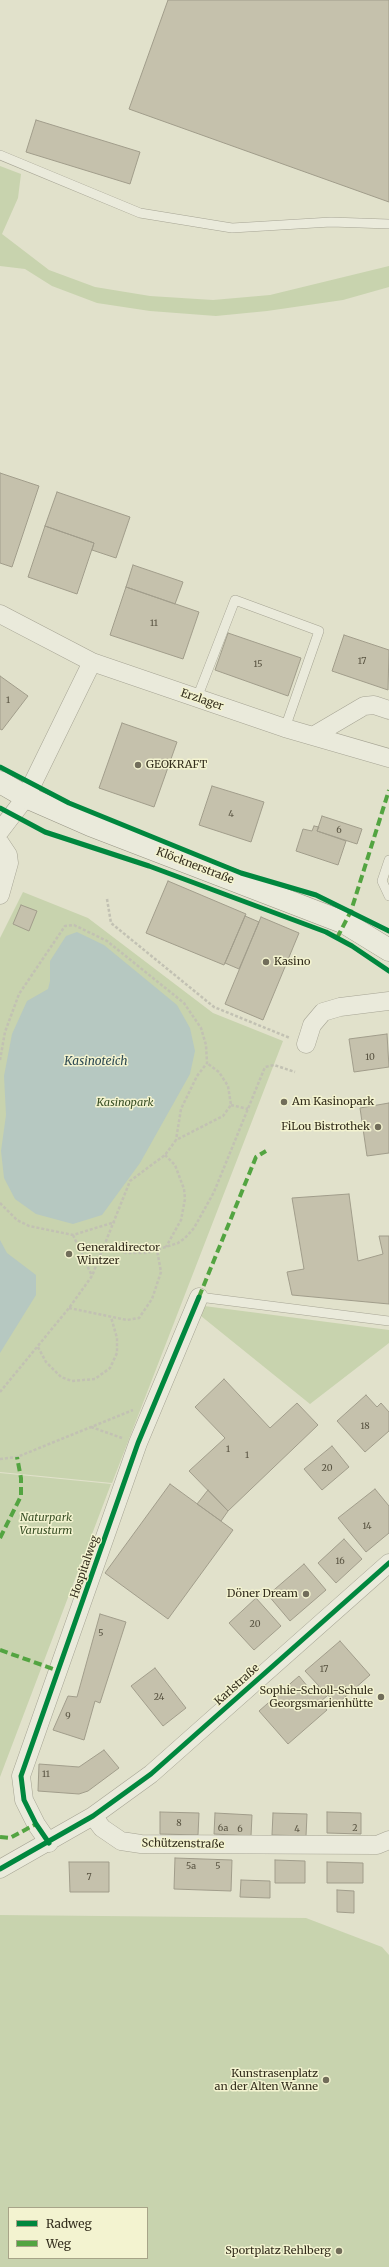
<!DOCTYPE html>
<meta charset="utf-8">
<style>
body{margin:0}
#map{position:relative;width:389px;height:2267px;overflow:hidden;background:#e1e1cb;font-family:Merriweather,serif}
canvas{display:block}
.legend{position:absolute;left:8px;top:2207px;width:140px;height:52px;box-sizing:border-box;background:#f3f3d0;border:1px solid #a7a488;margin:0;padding:5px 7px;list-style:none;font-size:12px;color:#342e1d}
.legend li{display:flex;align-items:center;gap:8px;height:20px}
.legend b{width:20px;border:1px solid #a7a488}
</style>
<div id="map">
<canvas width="389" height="2267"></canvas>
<ul class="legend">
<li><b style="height:5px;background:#00873e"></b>Radweg</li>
<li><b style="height:5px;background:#53a441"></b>Weg</li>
</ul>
</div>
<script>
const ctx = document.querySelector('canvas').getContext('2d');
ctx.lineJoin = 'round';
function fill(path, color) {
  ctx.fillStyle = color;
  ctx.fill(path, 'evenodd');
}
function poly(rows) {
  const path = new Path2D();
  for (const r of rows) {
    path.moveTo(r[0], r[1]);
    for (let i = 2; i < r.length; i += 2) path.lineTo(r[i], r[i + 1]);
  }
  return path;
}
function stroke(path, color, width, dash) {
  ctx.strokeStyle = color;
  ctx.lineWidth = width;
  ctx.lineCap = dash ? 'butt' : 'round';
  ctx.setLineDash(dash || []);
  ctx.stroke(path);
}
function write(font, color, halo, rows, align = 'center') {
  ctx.font = font + ' Merriweather,serif';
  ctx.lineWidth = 3;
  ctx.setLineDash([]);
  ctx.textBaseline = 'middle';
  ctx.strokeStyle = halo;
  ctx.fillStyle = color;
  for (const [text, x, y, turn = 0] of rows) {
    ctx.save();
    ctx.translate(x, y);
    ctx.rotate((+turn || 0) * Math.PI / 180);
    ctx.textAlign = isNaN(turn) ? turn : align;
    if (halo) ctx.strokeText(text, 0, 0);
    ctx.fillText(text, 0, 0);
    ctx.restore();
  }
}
fill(poly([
 [0,166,21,174,18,198,2,234,49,270,95,287,150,296,213,300,270,295,389,266,389,287,343,300,267,311,216,316,150,311,97,303,52,286,25,269,0,266],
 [23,892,88,918,213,1013,283,1041,112,1483,0,1472,0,938],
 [204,1306,389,1330,389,1343,310,1404,201,1316],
 [0,1473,111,1484,0,1777],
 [0,1915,306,1918,382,1947,389,1955,389,2267,0,2267],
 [9,2208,147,2208,147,2258,9,2258]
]), '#c8d3ae');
fill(poly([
 [77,932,104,945,177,1005,190,1028,195,1051,190,1074,140,1163,102,1215,73,1224,36,1214,15,1199,4,1178,1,1151,6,1115,4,1076,12,1034,27,1001,48,989,50,981,50,961,66,936],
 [0,1240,7,1253,36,1275,36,1295,0,1353]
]), '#b6c8c1');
const building = poly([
 [168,0,389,0,389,202,129,109,168,0],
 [36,120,140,152,130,184,26,152,36,120],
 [0,473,39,486,12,567,0,563,0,473],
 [57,492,130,517,116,558,92,550,94,543,45,526,57,492],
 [45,526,94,543,77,594,28,577,45,526],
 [133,565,183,582,175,604,126,587,133,565],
 [126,587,199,612,183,659,110,635,126,587],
 [228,633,301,658,288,696,215,670,228,633],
 [344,635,389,650,388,690,332,671,344,635],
 [0,676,28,696,2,730,0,729,0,676],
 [122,723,177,742,154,807,99,788,122,723],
 [212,786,264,802,251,842,199,825,212,786],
 [322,816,362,829,357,844,317,831,322,816],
 [314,826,319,827,317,831,346,841,338,865,296,851,303,829,312,831,314,826],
 [168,881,246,914,224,965,146,933,168,881],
 [21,905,37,911,29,931,13,924,21,905],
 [245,916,259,922,239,969,225,963,245,916],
 [261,917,299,933,263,1020,225,1004,261,917],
 [387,1034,389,1067,354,1072,349,1039,387,1034],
 [389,1103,389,1153,367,1156,360,1108,389,1103],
 [349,1194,358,1261,383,1254,379,1236,389,1236,389,1304,292,1295,287,1272,304,1269,292,1198,349,1194],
 [224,1379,270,1428,297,1403,318,1425,228,1511,189,1471,225,1438,195,1407,224,1379],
 [366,1395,377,1407,381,1403,389,1412,389,1431,365,1452,337,1421,366,1395],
 [332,1446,349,1467,322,1490,304,1469,332,1446],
 [170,1484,233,1530,168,1619,105,1573,170,1484],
 [375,1489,389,1506,389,1533,366,1552,338,1518,375,1489],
 [208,1490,228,1511,221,1521,197,1504,208,1490],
 [344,1539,362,1559,336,1583,318,1563,344,1539],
 [304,1564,326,1590,290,1621,268,1595,304,1564],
 [256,1598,281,1626,254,1650,229,1623,256,1598],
 [100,1614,126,1622,100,1703,95,1701,84,1740,53,1730,68,1696,77,1697,100,1614],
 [340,1641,370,1675,336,1705,328,1695,320,1702,327,1710,288,1744,259,1711,299,1676,312,1692,319,1686,305,1671,340,1641],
 [155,1668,186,1708,163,1726,131,1686,155,1668],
 [104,1750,119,1768,88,1791,79,1794,38,1791,39,1764,79,1767,104,1750],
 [160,1812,199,1813,198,1835,160,1834,160,1812],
 [327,1812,361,1813,361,1834,327,1833,327,1812],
 [215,1813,252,1815,251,1836,214,1834,215,1813],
 [273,1813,307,1814,306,1836,272,1835,273,1813],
 [175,1858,232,1860,231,1891,174,1889,175,1858],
 [275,1860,305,1861,305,1883,275,1883,275,1860],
 [69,1862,109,1862,109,1892,70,1892,69,1862],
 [327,1862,363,1863,363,1883,327,1883,327,1862],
 [241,1880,270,1881,270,1898,240,1897,241,1880],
 [337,1890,354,1891,354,1913,337,1912,337,1890]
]);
fill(building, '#c5c1ac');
stroke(building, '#a19d8b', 1);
const service = poly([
 [0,155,140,213,232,228,331,222,389,224],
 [197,698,235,600,319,631,285,728],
 [389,860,382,881,389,896],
 [199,1297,389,1321]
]);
const minor = poly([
 [0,614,92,662,285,728,389,758],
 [313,736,364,706,374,705,389,710],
 [0,831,26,797,92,662],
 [0,843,8,855,9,863,0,895],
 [306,1044,312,1025,323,1012,340,1007,389,1001],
 [93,1816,102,1828,121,1841,141,1844,377,1845,389,1840],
 [49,1843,36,1824,24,1800,21,1776,138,1443,199,1297],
 [0,1869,93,1816,151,1774,389,1563]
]);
const secondary = poly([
 [0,782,26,797,90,825,345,923,389,950]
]);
stroke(service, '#a6a494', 10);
stroke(minor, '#a6a494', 19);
stroke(secondary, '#969484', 23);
stroke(poly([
 [107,899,111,923,214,1007,290,1038],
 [0,1060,5,1032,19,994,65,926,74,925,107,941,184,1003,201,1028,206,1045,207,1063,197,1076,181,1109,176,1140],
 [231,1105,248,1109],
 [165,1155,175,1165,184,1189,185,1199,181,1220,166,1247],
 [0,1203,17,1220,29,1226,73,1235,115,1222],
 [73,1235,92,1276],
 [105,1245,126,1253,147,1253,178,1243,185,1238,194,1228,214,1192,265,1067,274,1065,295,1072],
 [69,1308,127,1320,139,1318,152,1299,161,1272,157,1250],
 [38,1347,46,1362,61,1377,72,1381,95,1379,110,1368,117,1353,117,1338,111,1317],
 [0,1392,69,1308,92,1276,130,1181,165,1155,176,1140,223,1116,231,1105,228,1086,219,1072,207,1063],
 [91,1427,122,1438],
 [0,1459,17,1457,133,1410]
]), '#c2c1b3', 2.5, [3, 2]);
stroke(service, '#eaeadb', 9);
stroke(minor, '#eaeadb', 18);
stroke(secondary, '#eaeadb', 22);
stroke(poly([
 [337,938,351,911,389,790],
 [199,1297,256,1157,266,1151],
 [0,1538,21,1496,21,1478,17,1457],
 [0,1650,59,1671],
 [0,1837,10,1838,36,1824]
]), '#53a441', 4, [8, 4]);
stroke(poly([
 [0,767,69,803,241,873,316,895,389,931],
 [0,808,45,832,149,866,326,932,352,946,389,971],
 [49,1843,36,1824,24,1800,21,1776,138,1443,199,1297],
 [0,1869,93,1816,151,1774,389,1563]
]), '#00873e', 5);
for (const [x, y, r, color] of [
 [138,765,4,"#716d5a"],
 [266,962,4,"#716d5a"],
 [284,1102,4,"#716d5a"],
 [378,1127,4,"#716d5a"],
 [69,1254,4,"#716d5a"],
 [306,1594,4,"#716d5a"],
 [381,1697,4,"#716d5a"],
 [326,2080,4,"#716d5a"],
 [339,2251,4,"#716d5a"]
]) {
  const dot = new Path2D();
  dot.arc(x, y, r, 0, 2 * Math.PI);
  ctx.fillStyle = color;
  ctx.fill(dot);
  stroke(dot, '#f3f3d0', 1.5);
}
write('9px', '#585341', null, [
 ["11",154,623],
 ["17",362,661],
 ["15",258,664],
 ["1",8,700],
 ["4",231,814],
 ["6",339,830],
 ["10",370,1057],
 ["18",365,1426],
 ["1",228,1449],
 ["1",247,1455],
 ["20",327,1468],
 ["14",367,1526],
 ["16",340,1561],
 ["20",255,1624],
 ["5",101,1633],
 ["17",324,1669],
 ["24",159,1697],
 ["9",68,1716],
 ["11",46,1774],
 ["8",179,1823],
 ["6a",223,1828],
 ["2",355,1828],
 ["6",240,1829],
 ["4",297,1829],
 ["5a",191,1866],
 ["5",218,1866],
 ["7",89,1877]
]);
write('11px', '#342e1d', '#f3f3d0', [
 ["Erzlager",202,700,19],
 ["Klöcknerstraße",195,866,21],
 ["Hospitalweg",85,1567,-71],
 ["Karlstraße",237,1685,-42],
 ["Schützenstraße",183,1844,1]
]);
write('11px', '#342e1d', '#f3f3d0', [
 ["GEOKRAFT",146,765,"left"],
 ["Kasino",274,962,"left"],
 ["Am Kasinopark",292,1102,"left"],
 ["FiLou Bistrothek",370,1127],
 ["Generaldirector",77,1248,"left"],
 ["Wintzer",77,1261,"left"],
 ["Döner Dream",298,1594],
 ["Sophie-Scholl-Schule",373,1691],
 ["Georgsmarienhütte",373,1704],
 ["Kunstrasenplatz",318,2074],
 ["an der Alten Wanne",318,2087],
 ["Sportplatz Rehlberg",331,2251]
], 'right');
write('italic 11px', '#384f25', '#f3f3d0', [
 ["Kasinopark",125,1103],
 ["Naturpark",46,1518],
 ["Varusturm",46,1531]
]);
write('italic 12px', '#2d4a53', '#f3f3d0', [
 ["Kasinoteich",96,1062]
]);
</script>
